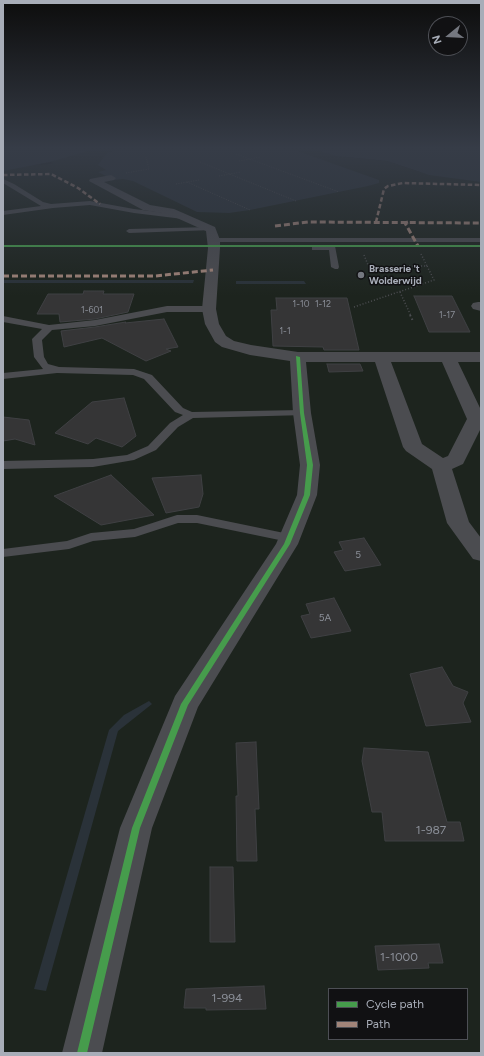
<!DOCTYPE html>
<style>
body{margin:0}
#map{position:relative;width:484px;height:1056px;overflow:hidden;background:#171717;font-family:Figtree,sans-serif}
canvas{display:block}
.frame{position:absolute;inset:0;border:4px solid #a8adb8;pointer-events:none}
.legend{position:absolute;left:328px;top:988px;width:140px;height:52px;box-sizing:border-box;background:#111113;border:1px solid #4d4f55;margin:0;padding:5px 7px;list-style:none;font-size:12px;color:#a8adb8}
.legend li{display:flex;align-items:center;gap:8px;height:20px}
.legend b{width:20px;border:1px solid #4d4f55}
.north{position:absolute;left:428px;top:16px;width:40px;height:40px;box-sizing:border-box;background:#111113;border:1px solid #4d4f55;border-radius:50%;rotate:252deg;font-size:11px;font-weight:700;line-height:16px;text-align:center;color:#a8adb8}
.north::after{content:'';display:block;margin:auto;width:14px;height:18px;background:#757880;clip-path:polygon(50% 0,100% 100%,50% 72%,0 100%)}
</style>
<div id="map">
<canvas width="484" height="1056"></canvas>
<div class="frame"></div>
<ul class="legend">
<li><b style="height:5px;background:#469c4c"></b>Cycle path</li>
<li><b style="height:5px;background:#a18479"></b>Path</li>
</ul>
<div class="north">N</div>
</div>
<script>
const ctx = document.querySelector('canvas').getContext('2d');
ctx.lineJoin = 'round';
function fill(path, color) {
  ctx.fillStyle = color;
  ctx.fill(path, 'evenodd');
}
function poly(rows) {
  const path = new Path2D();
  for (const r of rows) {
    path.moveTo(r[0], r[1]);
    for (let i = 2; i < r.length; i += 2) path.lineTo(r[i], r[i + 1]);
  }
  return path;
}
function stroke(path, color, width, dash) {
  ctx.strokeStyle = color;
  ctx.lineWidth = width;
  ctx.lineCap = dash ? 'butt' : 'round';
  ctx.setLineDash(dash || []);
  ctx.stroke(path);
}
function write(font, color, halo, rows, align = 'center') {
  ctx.font = font + ' Figtree,sans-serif';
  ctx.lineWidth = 3;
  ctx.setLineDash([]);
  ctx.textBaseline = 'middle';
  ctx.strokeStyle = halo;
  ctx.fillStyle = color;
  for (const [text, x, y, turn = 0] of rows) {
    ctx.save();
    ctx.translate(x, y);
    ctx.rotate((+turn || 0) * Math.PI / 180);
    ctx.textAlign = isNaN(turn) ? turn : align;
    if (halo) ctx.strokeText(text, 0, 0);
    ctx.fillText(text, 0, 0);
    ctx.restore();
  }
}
fill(poly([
 [91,148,320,148,346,157,387,161,423,173,481,181,481,246,439,246,481,247,481,1053,3,1053,3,283,193,280,3,280,3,166,50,164,53,163,50,162],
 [329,989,467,989,467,1039,329,1039]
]), '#1d241e');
fill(poly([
 [3,148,98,148,50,162,3,171],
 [124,148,289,148,379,180,379,183,368,186,250,210,229,213,197,212,133,181,123,179,114,180,98,172,106,170,98,165,107,153],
 [310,148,481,148,481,182,429,175,387,161,336,156],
 [3,280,194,280,193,283,3,283],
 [236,281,304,281,306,284,236,284],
 [149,701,152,704,118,731,46,991,34,989,109,730,124,715]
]), '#2a3239');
const building = poly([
 [84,291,104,291,103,294,134,294,128,312,95,319,60,322,59,314,37,314,48,294,83,294,84,291],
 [414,296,452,296,470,332,429,332,414,296],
 [276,298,347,298,359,350,324,350,323,347,273,346,271,310,277,310,276,298],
 [164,319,178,347,166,349,171,351,146,361,102,338,64,347,61,331,95,327,126,322,125,323,164,319],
 [327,364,360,364,363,371,329,372,327,364],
 [124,398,136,436,122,447,96,438,88,444,55,433,92,402,124,398],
 [3,417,29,420,35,445,15,439,3,441,3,417],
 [111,475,154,515,101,525,54,496,111,475],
 [201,475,203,494,199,507,166,513,152,478,201,475],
 [364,538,381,565,345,571,334,552,343,550,339,542,364,538],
 [334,598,351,631,311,638,301,616,310,614,306,604,334,598],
 [442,667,453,686,468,692,463,703,471,722,426,726,410,674,442,667],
 [256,742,259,809,255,809,257,861,237,861,236,796,238,796,236,743,256,742],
 [364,748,428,752,447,822,460,822,464,841,385,841,382,812,372,812,362,761,364,748],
 [210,867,233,867,235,942,210,942,210,867],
 [439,944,443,963,428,963,429,968,378,970,375,946,439,944],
 [264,986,266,1009,206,1010,206,1008,184,1008,186,989,264,986]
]);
fill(building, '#353536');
stroke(building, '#3f4043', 1);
stroke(poly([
 [236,154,339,192],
 [239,161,260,157],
 [200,162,296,201],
 [126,173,149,169,146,157],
 [219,176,241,172],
 [187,182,250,210],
 [176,184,199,180]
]), '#4d4e52', 1, [1, 1.5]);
stroke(poly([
 [421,254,427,266],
 [364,255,368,265],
 [400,292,411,316],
 [354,307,434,280,427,266,408,266]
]), '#4d4e52', 1.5, [1, 2]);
stroke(poly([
 [410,315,413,321]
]), '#4d4e52', 2, [1.5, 2.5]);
fill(poly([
 [3,179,14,184,43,202,51,204,90,201,134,209,183,215,186,217,183,219,134,213,90,205,53,208,3,215,3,211,41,206,3,183,3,179],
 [211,227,214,229,213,230,129,233,126,231,129,229,211,227],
 [211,238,481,238,481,242,214,242,210,240,211,238],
 [312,246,335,246,339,267,338,269,335,269,331,267,329,250,312,250,312,246],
 [167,306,209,306,213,309,209,312,167,312,95,326,52,330,42,340,44,357,48,364,59,367,134,369,152,375,183,408,192,412,302,410,306,411,307,413,306,415,193,418,178,427,156,450,134,460,93,467,3,469,3,461,93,459,127,455,148,446,170,423,183,415,175,412,144,379,133,375,57,373,3,379,3,373,43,369,34,357,32,339,42,329,3,322,3,316,49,325,95,320,167,306],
 [177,515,197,515,289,534,294,535,296,538,294,541,289,542,197,523,178,523,135,537,93,541,69,549,3,557,3,549,67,541,91,533,134,529,177,515]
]), '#4b4c50');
fill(poly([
 [111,175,116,178,114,180,104,182,150,205,174,209,215,227,220,240,220,248,216,309,219,324,226,336,234,341,251,345,298,352,481,352,481,362,458,362,481,410,481,428,463,464,452,469,469,522,481,538,481,561,473,559,447,523,432,469,406,451,403,447,375,362,306,362,311,413,320,465,317,495,298,544,198,707,152,828,102,1053,62,1053,120,828,175,696,276,544,297,495,300,465,293,413,290,361,250,355,222,347,215,342,205,324,202,309,208,248,206,231,168,214,143,210,89,181,90,179,111,175],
 [391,362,442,362,467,419,448,456,443,458,422,444,391,362],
 [478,302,481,302,481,311,473,309,471,306,473,303,478,302]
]), '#4b4c50');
stroke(poly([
 [3,175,51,174,78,188,100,204],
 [376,222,384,189,388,186,403,183,481,185]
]), '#a18479', 2.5, [4.5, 2.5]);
stroke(poly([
 [408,222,405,223,418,246],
 [275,226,308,222,481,223],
 [3,276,155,276,213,270]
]), '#a18479', 3, [6, 3]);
fill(poly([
 [3,245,481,245,481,247,3,247,3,245],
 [296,356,300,357,304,413,313,465,310,495,290,544,188,705,140,828,87,1053,77,1053,132,828,181,704,284,544,304,495,307,465,300,413,296,356]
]), '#469c4c');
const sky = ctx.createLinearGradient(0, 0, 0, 296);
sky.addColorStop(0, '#0d0d0d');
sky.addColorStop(0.5, '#363c47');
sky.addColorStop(1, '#363c4700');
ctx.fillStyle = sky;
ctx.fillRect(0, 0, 484, 296);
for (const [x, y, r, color] of [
 [361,275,4,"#757880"]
]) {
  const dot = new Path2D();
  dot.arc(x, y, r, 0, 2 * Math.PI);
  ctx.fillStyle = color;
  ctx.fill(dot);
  stroke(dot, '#111113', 1.5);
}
write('9px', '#8b8f98', null, [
 ["1-10",301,304],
 ["1-12",323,304],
 ["1-601",92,310],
 ["1-17",447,315],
 ["1-1",285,331]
]);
write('bold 10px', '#a8adb8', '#111113', [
 ["Brasserie 't",369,269],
 ["Wolderwijd",369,281]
], 'left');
write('10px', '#8b8f98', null, [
 ["5",358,555],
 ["5A",325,618]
]);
write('12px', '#8b8f98', null, [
 ["1-987",431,830],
 ["1-1000",399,957],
 ["1-994",227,998]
]);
</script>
